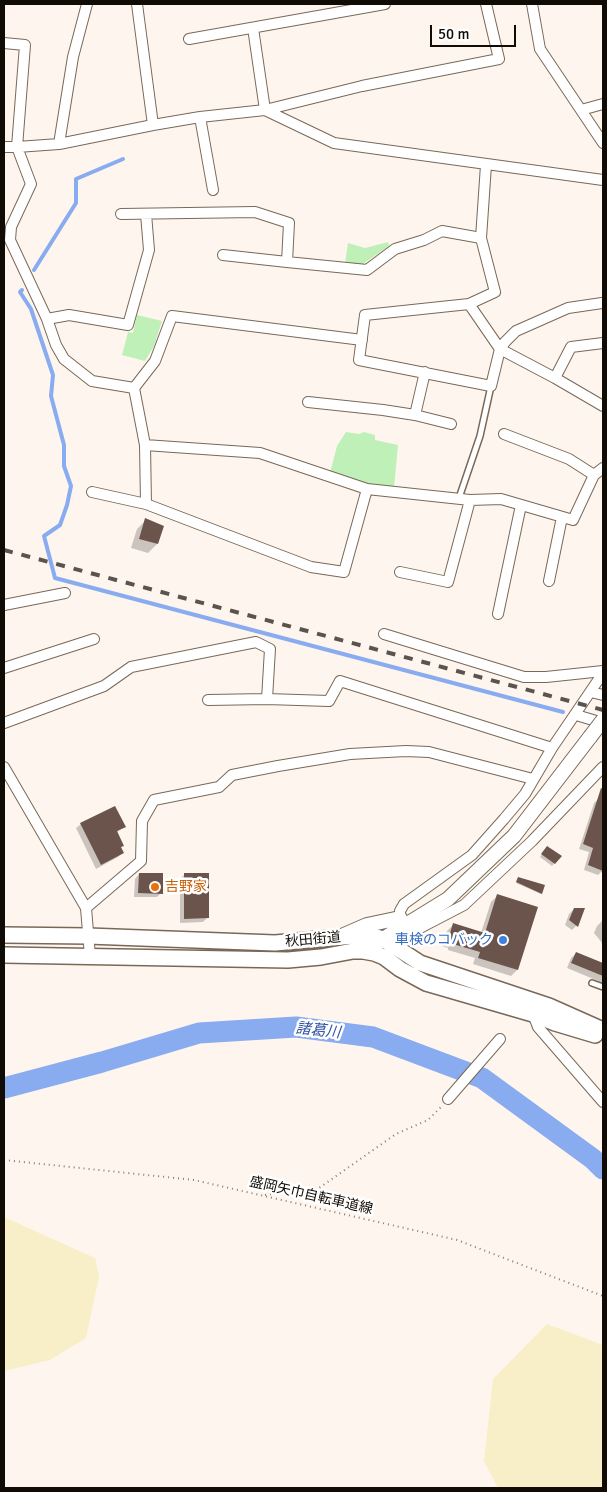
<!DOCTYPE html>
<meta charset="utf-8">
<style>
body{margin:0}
#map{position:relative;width:607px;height:1492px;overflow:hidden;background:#fef6ee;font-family:Signika,sans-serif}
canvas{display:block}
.frame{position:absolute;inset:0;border:5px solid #110b05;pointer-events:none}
.scale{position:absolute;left:430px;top:25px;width:86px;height:22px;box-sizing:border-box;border:2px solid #110b05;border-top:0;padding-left:6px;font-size:15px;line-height:18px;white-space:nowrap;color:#110b05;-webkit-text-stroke:4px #fff;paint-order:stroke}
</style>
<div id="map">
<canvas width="607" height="1492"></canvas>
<div class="frame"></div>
<div class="scale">50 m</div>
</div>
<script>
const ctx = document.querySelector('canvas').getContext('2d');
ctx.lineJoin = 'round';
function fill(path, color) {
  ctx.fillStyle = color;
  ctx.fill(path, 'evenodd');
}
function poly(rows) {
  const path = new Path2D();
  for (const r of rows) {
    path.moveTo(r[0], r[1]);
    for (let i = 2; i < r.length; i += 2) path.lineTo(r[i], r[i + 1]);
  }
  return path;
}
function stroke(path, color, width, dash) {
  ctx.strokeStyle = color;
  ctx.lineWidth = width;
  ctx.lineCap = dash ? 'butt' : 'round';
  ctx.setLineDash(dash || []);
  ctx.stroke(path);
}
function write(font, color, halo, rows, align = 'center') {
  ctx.font = font + ' Signika,"Noto Sans JP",sans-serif';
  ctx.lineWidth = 5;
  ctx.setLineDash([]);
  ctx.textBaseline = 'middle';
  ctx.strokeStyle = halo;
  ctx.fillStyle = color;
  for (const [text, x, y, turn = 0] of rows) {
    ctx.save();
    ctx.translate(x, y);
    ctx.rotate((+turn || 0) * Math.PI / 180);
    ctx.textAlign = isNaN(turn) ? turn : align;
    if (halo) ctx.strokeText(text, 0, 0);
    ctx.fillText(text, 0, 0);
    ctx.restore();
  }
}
fill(poly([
 [388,242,389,246,360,266,345,264,348,243,365,248],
 [137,315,162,321,154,346,145,361,122,355,128,332,133,333],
 [346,432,359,434,364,432,375,435,375,440,398,445,394,488,368,487,330,473,337,446]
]), '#bef0b8');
fill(poly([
 [4,1217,95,1258,99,1277,86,1338,50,1360,4,1371],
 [547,1324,603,1345,603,1488,498,1488,484,1461,493,1379]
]), '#f8eec8');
fill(poly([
 [146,520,157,544,148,553,131,548,137,529],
 [599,798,603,800,603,818,602,822,603,823,603,873,601,872,598,875,584,870,589,852,579,849,594,803],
 [81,824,124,827,116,833,122,853,118,857,96,869,76,828],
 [545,850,560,856,552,866,540,857],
 [139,874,161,893,157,897,134,897,135,879],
 [184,875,207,918,203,922,180,923,180,879],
 [518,879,543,886,541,894,516,883],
 [497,896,536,907,517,970,511,976,473,964,475,958,448,950,448,948,442,946,447,931,453,925,481,933,491,902],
 [574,909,583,909,576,926,572,930,565,925,569,914],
 [602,921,603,921,603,944,594,933,597,926],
 [576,953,603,964,603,983,567,968,571,958]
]), '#0003');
stroke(poly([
 [34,270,76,203,76,179,123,159],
 [22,290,20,292,31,309,53,375,51,396,64,445,64,466,71,486,67,505,60,525,44,536,55,578,563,712]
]), '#89abef', 4);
stroke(poly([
 [4,1088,102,1062,199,1033,296,1027,373,1037,482,1078,593,1159,603,1169]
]), '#89abef', 21);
fill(poly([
 [145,518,164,526,158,544,139,539],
 [601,788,603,789,603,871,588,865,593,848,583,844],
 [115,806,126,827,117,831,124,846,121,847,124,853,101,865,80,823],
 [547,846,562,856,555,864,541,854],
 [139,873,163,873,163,894,138,893],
 [184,873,209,873,209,918,184,919],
 [518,877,545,885,542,894,516,882],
 [497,894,538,907,518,970,478,958,480,952,453,944,453,942,448,940,453,923,485,933],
 [574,908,585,908,578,927,569,920],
 [576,952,603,963,603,976,571,963]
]), '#6b544c');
const lane = poly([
 [459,498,480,436,491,386],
 [592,983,603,987]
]);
const street = poly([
 [137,4,153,125],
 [532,4,540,49,603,143],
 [253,28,265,110],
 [189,39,385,4],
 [4,43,25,45,17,147,31,184,11,227,10,240,47,319,56,345,64,359,92,381,134,388,145,445,146,504,311,567,344,572,367,489,470,500,501,499,573,520,594,475,603,468],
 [265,110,334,143,603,180],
 [581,110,603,104],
 [200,117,213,190],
 [59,144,73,57,87,4],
 [4,147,17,147,59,144,153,125,200,117,265,110,362,86,499,59,486,4],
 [121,214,255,212,289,223,287,262,223,255],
 [481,238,495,292,469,304,365,315,359,360,491,386,500,349,505,342,516,331,568,308,602,303],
 [287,262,367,270,395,249,424,240,442,231,481,238,486,165],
 [469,304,500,349,555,378,603,406],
 [47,319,69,315,128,325,149,250,146,214],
 [555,378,571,347,603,343],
 [134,388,155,361,172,316,362,340],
 [308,402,383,410,415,415,425,372],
 [415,415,451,424],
 [504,434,569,459,594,475],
 [145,445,260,453,367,489],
 [92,492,146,504],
 [400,572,448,582,470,500],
 [549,581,562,517],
 [4,605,65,593],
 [498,614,521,505],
 [384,634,524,677,546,677,603,671],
 [4,668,94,639],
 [603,673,552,748,525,794,504,819,472,855,404,904,400,911,400,918,404,927,410,930,416,930,464,905,532,841,603,767],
 [591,692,603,695],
 [208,700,267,699],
 [576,715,603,723],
 [4,723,104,686,131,667,256,642,270,649,267,699,329,701,340,681,552,748],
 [4,767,86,908,90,956],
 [86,908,141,861,142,821,154,800,219,787,232,775,278,766,350,754,406,751,429,752,533,779],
 [533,1014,538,1027,603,1102],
 [448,1099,500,1039]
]);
const secondary = poly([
 [344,935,367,925,400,918],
 [354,951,374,945,383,939,448,899,514,836,590,737]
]);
const primary = poly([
 [4,935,88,936,275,943,365,935,374,936,383,939,420,963,549,1006,603,1030],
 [4,955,288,960,321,957,353,951,363,951,374,953,384,957,400,969,426,983,533,1014,555,1023,595,1035]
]);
stroke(lane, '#796857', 8);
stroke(street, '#796857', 12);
stroke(secondary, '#796857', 16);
stroke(primary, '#796857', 18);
stroke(poly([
 [4,1160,194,1180,457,1240,603,1296],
 [265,1195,319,1188,396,1134,428,1120,441,1107]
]), '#847d76', 2, [1, 4]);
stroke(lane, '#fff', 5);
stroke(street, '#fff', 10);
stroke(secondary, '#fff', 14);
stroke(primary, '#fff', 15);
stroke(poly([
 [4,550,603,710]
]), '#5b544e', 4, [9, 9]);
const secondaryBridge = poly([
 [590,737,603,720]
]);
stroke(secondaryBridge, '#796857', 16, []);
stroke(secondaryBridge, '#fff', 14);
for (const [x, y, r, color] of [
 [155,887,5,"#e8710a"],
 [503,940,5,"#3f7fe0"]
]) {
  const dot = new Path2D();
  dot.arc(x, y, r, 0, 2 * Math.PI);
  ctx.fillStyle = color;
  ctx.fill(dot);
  stroke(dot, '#fff', 2);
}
write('14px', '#c56008', '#fff', [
 ["吉野家",165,887]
], 'left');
write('14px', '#110b05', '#fff', [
 ["秋田街道",313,940,-5],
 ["盛岡矢巾自転車道線",311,1196,13]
]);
write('14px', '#366cbe', '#fff', [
 ["車検のコバック",493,940]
], 'right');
write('italic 15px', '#2d52a2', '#fff', [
 ["諸葛川",318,1031,6]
]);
</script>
